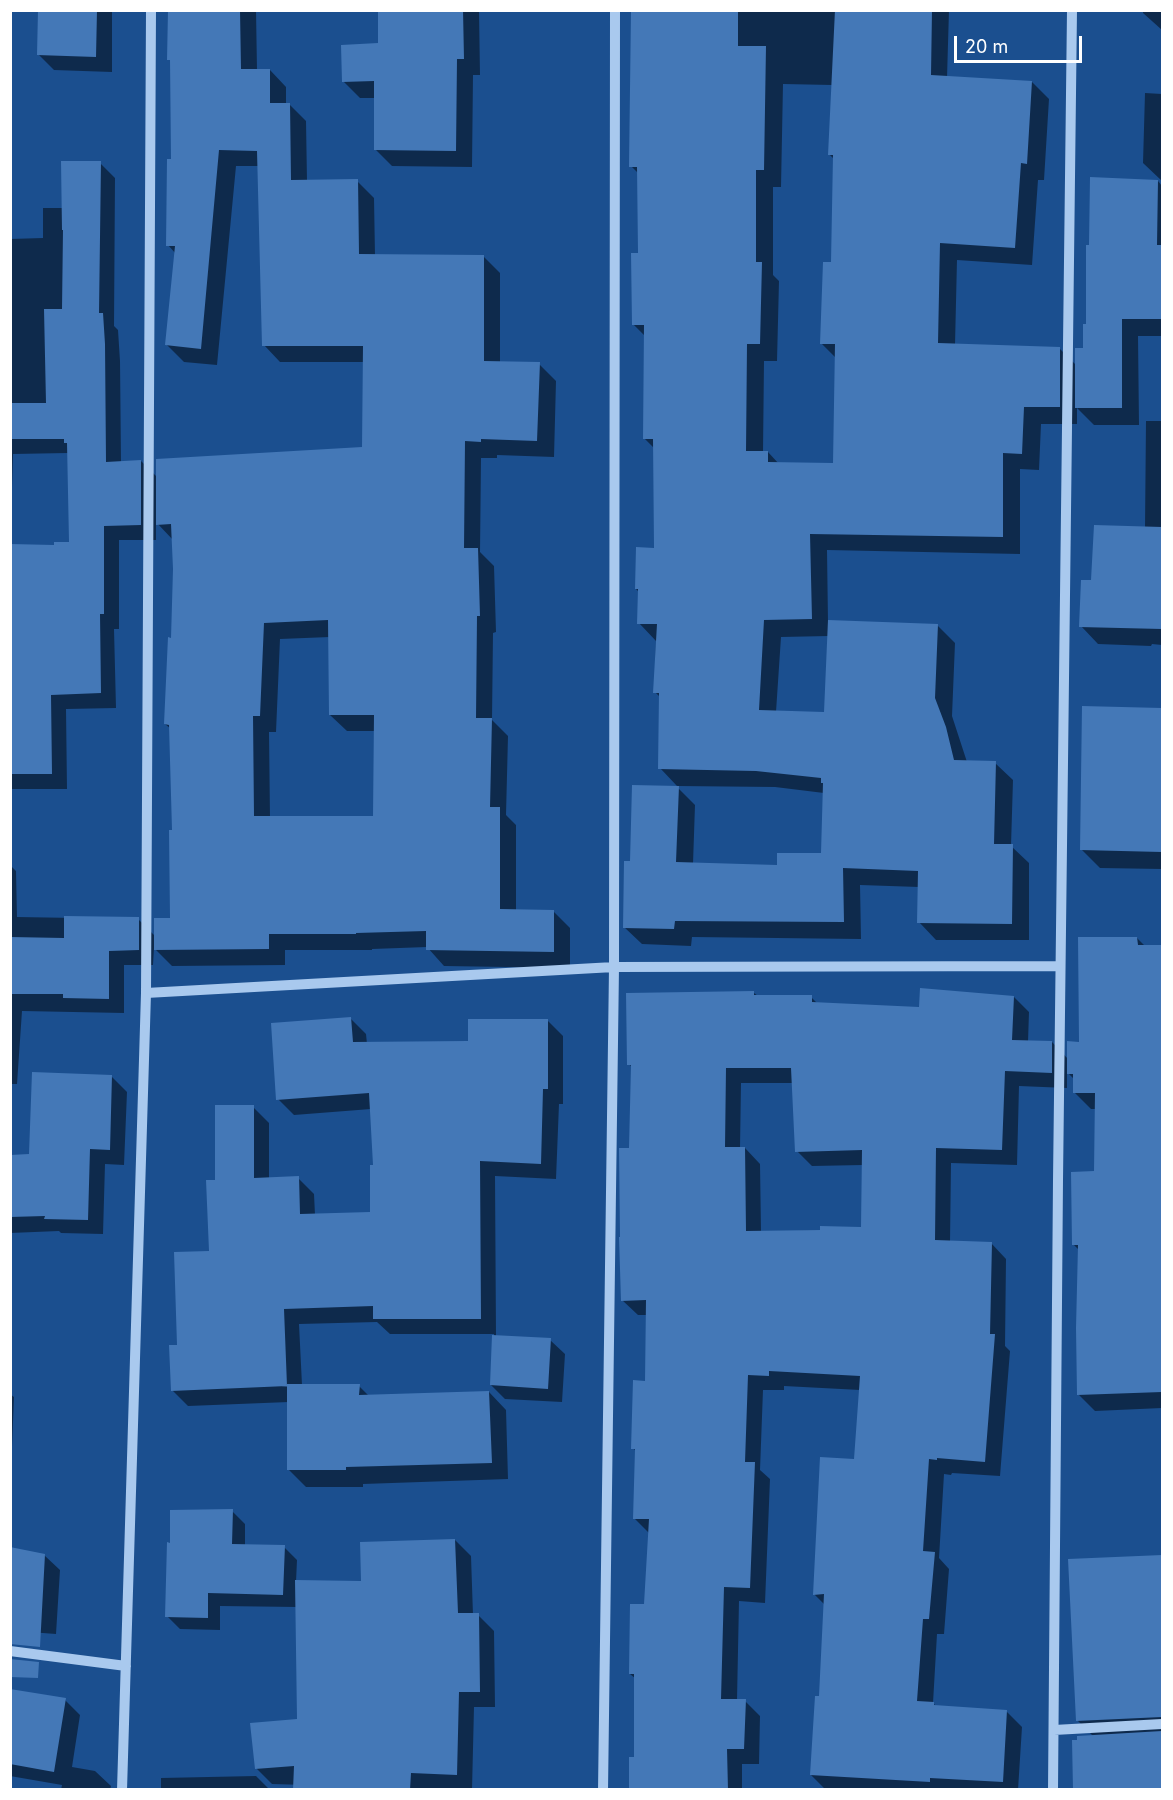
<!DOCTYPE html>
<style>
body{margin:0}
#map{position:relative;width:1173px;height:1800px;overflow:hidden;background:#1b4f8f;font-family:Inter,sans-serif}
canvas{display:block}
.frame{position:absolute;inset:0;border:12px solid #fff;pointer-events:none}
.scale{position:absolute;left:954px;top:36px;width:128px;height:27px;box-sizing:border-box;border:3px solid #fff;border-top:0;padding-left:8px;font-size:18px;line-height:21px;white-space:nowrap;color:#fff;-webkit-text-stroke:4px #1b4f8f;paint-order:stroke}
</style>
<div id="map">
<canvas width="1173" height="1800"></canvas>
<div class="frame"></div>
<div class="scale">20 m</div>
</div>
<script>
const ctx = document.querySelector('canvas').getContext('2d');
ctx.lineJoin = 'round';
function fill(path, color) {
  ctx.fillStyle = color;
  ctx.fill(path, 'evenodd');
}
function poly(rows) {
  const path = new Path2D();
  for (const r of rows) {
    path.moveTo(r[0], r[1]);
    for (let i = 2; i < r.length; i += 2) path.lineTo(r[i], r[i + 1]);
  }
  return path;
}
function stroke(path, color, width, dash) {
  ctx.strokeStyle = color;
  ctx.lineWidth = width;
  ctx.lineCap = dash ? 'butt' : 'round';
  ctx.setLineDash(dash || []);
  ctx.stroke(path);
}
fill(poly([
 [39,10,112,10,112,72,54,70,38,54],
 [170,10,256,10,257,70,270,70,286,87,286,104,289,104,306,121,307,181,357,181,374,198,375,256,483,256,500,273,500,363,539,364,556,381,554,457,497,455,497,458,481,458,480,552,494,566,496,632,493,633,492,720,508,736,506,815,516,825,516,910,553,911,570,928,570,968,444,966,427,947,372,949,372,950,285,950,285,965,172,966,154,948,153,965,124,965,124,1013,22,1011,17,1084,10,1084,10,865,16,871,17,917,138,919,155,936,172,920,173,831,171,729,165,724,173,639,173,540,156,522,156,540,119,540,119,629,114,629,116,708,66,709,67,789,10,789,10,545,56,546,71,543,68,453,13,454,12,487,10,486,10,239,43,238,43,208,63,208,100,163,115,178,114,326,118,330,120,361,121,463,141,461,158,478,363,449,364,362,280,362,264,345,259,166,236,166,217,365,184,362,167,345,176,254,168,245,173,161,172,62,169,59],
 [330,637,330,715,347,731,375,731,374,818,270,818,269,732,276,732,280,639],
 [379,10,479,10,480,75,473,75,472,167,392,166,375,149,375,98,360,98,343,81,379,45],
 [632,10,949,10,947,78,1032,82,1049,99,1044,180,1038,180,1032,265,957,260,955,345,1060,349,1077,366,1084,350,1088,326,1090,246,1158,181,1162,186,1162,336,1138,336,1139,425,1094,425,1077,408,1077,424,1041,424,1039,470,1020,469,1020,554,827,550,828,622,937,625,955,643,952,716,967,762,995,763,1013,780,1011,846,1029,863,1029,940,936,940,919,922,919,887,860,885,861,939,692,937,691,946,642,944,624,927,631,863,678,788,695,805,693,864,779,867,822,854,824,793,775,787,677,786,660,768,661,698,655,692,656,641,639,623,639,592,636,589,656,550,655,449,644,438,645,336,633,324,639,255,639,174,631,166],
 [783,84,832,85,829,154,834,159,833,263,822,344,836,358,834,465,779,464,768,452,763,452,764,361,777,361,779,281,773,275,773,187,781,187],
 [829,636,825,713,776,712,781,637],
 [1143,10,1162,10,1162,30,1143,13],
 [1145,93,1162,94,1162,181,1143,163],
 [1146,421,1162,421,1162,645,1152,644,1151,646,1098,644,1081,626,1093,582,1145,528],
 [1084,708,1162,709,1162,869,1100,868,1082,850],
 [1137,938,1146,947,1162,947,1162,1408,1095,1411,1078,1394,1080,1251,1074,1245,1095,1173,1097,1109,1091,1109,1074,1092,1074,1079,1067,1072,1067,1088,1019,1086,1017,1165,951,1163,950,1242,991,1243,1006,1259,1005,1346,1010,1351,1000,1476,952,1473,951,1475,944,1474,939,1558,949,1569,944,1634,937,1634,933,1703,937,1707,1006,1711,1022,1727,1018,1790,826,1790,811,1775,820,1697,825,1605,814,1594,856,1460,860,1390,784,1386,784,1390,763,1390,760,1470,770,1479,765,1603,739,1601,737,1700,745,1701,760,1716,759,1764,742,1764,742,1790,631,1790,635,1759,636,1679,630,1674,646,1606,650,1534,634,1518,637,1452,633,1448,646,1382,647,1315,638,1315,622,1300,631,1150,633,1068,629,1064,754,993,758,996,811,997,818,1004,920,1009,1014,997,1029,1012,1028,1042,1052,1042,1068,1059,1080,1043],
 [741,1083,794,1083,797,1151,812,1166,863,1165,863,1229,761,1232,760,1164,745,1148,740,1148],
 [350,1018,366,1034,367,1044,470,1043,547,1020,563,1036,563,1104,559,1104,556,1179,495,1176,496,1337,550,1340,565,1354,562,1402,505,1399,491,1385,494,1334,390,1334,377,1322,299,1324,302,1385,359,1386,369,1396,489,1392,506,1410,508,1479,363,1484,363,1487,306,1487,289,1470,289,1402,188,1406,172,1390,179,1346,210,1253,216,1181,253,1107,269,1123,269,1179,298,1178,314,1194,315,1215,371,1213,374,1166,371,1109,294,1115,278,1099],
 [111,1076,127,1092,124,1165,105,1164,103,1234,61,1233,59,1231,10,1233,10,1156,30,1155],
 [10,1394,14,1397,10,1496],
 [232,1511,245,1524,245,1546,284,1547,297,1560,296,1582,363,1582,455,1540,471,1556,473,1615,478,1615,494,1631,495,1707,474,1707,472,1790,272,1784,256,1768,299,1721,297,1607,220,1606,220,1630,180,1629,167,1616],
 [44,1555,60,1570,56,1634,16,1631],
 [1162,1556,1162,1790,1075,1790,1094,1737,1078,1721,1069,1560],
 [10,1691,65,1700,80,1715,72,1767,95,1771,111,1786,110,1790,61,1790,62,1785,10,1776],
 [256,1776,270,1790,161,1790,161,1778]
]), '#0007');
fill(poly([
 [38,10,97,10,96,57,37,55],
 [168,10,240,10,241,69,270,69,270,103,290,103,291,180,358,179,359,254,484,255,484,361,540,362,537,441,481,439,481,442,465,441,464,548,478,548,480,616,477,616,476,718,492,718,490,807,500,807,500,909,554,910,554,952,426,950,426,931,356,933,356,934,269,934,269,949,154,950,154,918,170,918,169,830,172,830,169,725,164,724,168,637,171,638,173,569,171,524,156,525,156,459,362,447,363,346,262,346,257,151,219,150,201,349,165,345,175,246,166,246,167,159,171,159,170,60,167,60],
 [328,620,329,715,374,715,373,816,254,816,253,716,260,716,264,623],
 [378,10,463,10,464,59,457,59,456,151,374,150,374,81,342,82,341,45,378,43],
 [631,10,738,10,738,46,766,46,764,170,756,170,756,262,762,262,760,344,747,344,746,451,768,451,768,462,833,463,835,344,820,344,823,262,831,262,833,155,828,155,835,10,932,10,931,75,1032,81,1027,164,1021,163,1015,248,940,243,938,343,1060,347,1060,407,1024,407,1022,454,1003,453,1003,537,810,534,812,619,764,620,759,710,824,712,828,620,938,624,935,698,946,727,954,760,996,761,994,844,1013,844,1012,924,917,923,918,871,843,868,844,922,675,921,674,929,623,928,624,861,630,861,632,785,679,786,676,862,777,865,777,853,821,853,823,783,821,783,821,778,756,771,658,769,659,693,653,693,657,624,637,624,638,589,635,589,636,547,654,548,653,439,643,439,644,325,632,325,631,253,638,253,637,167,629,167],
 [61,161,101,161,99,313,103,313,105,344,106,462,141,460,141,525,104,526,104,614,100,614,101,693,51,695,52,774,10,774,10,544,54,545,54,542,69,542,67,443,64,443,64,439,10,439,10,403,46,403,44,309,62,309,63,230,62,230],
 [1090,177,1158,180,1157,245,1162,245,1162,319,1122,319,1122,408,1075,408,1075,348,1083,348,1083,324,1086,324,1086,245,1089,245],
 [1094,525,1162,527,1162,629,1079,627,1081,580,1091,580],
 [1082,706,1162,708,1162,852,1080,850],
 [64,916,139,917,139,950,109,951,109,999,63,998,63,994,10,994,10,937,64,938],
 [1078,937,1137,937,1138,945,1162,945,1162,1392,1077,1395,1076,1328,1078,1245,1072,1245,1071,1172,1094,1171,1095,1093,1073,1093,1073,1074,1067,1074,1067,1041,1079,1042],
 [920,988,1014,996,1012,1040,1052,1041,1052,1073,1005,1071,1002,1150,936,1148,935,1240,992,1242,990,1334,995,1334,985,1462,937,1458,937,1460,929,1459,923,1551,935,1552,929,1619,923,1619,917,1701,934,1702,934,1705,1007,1710,1003,1782,930,1778,930,1782,810,1775,815,1696,819,1696,824,1594,813,1595,820,1457,854,1459,860,1376,769,1371,769,1376,748,1375,745,1462,755,1462,750,1588,724,1587,721,1699,746,1699,744,1749,727,1749,728,1790,629,1790,629,1757,634,1757,634,1674,629,1674,630,1604,644,1604,649,1519,633,1519,635,1449,631,1449,633,1380,645,1381,646,1300,621,1301,619,1237,620,1237,619,1148,629,1148,631,1065,627,1065,626,993,754,991,754,995,812,995,812,1002,919,1007],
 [726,1068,791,1068,795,1152,862,1150,861,1227,820,1226,820,1230,746,1231,745,1147,725,1147],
 [351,1017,353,1042,468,1041,468,1019,548,1019,548,1089,543,1089,541,1164,480,1161,481,1319,373,1319,373,1306,284,1309,287,1386,171,1391,169,1345,177,1345,174,1252,209,1251,206,1180,215,1180,215,1105,254,1105,254,1178,299,1176,300,1214,370,1212,370,1165,373,1165,369,1093,276,1100,271,1023],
 [32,1072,112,1075,110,1150,90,1149,88,1220,44,1219,45,1216,10,1217,10,1155,29,1154],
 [492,1335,551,1338,548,1389,490,1385],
 [287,1384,360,1384,359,1395,489,1391,492,1463,346,1467,346,1470,287,1470],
 [233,1509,232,1544,285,1545,283,1595,208,1593,208,1618,165,1617,167,1542,170,1543,170,1510],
 [455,1539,458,1613,479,1613,480,1692,459,1692,457,1775,411,1773,410,1790,293,1790,294,1766,255,1769,250,1723,297,1719,295,1580,361,1581,360,1542],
 [10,1547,45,1554,40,1647,10,1644],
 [1162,1555,1162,1717,1076,1721,1068,1559],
 [10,1659,39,1662,38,1678,10,1677],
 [10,1689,66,1698,54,1772,10,1764],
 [1162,1731,1162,1790,1073,1790,1072,1740,1077,1740,1077,1736]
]), '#4478b7');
stroke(poly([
 [146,993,614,967,1060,966],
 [10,1651,126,1666],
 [1054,1730,1162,1724],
 [122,1790,146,993,151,10],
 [603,1790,614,967,615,10],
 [1053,1790,1058,1180,1072,10]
]), '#a9c9ee', 10);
</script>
